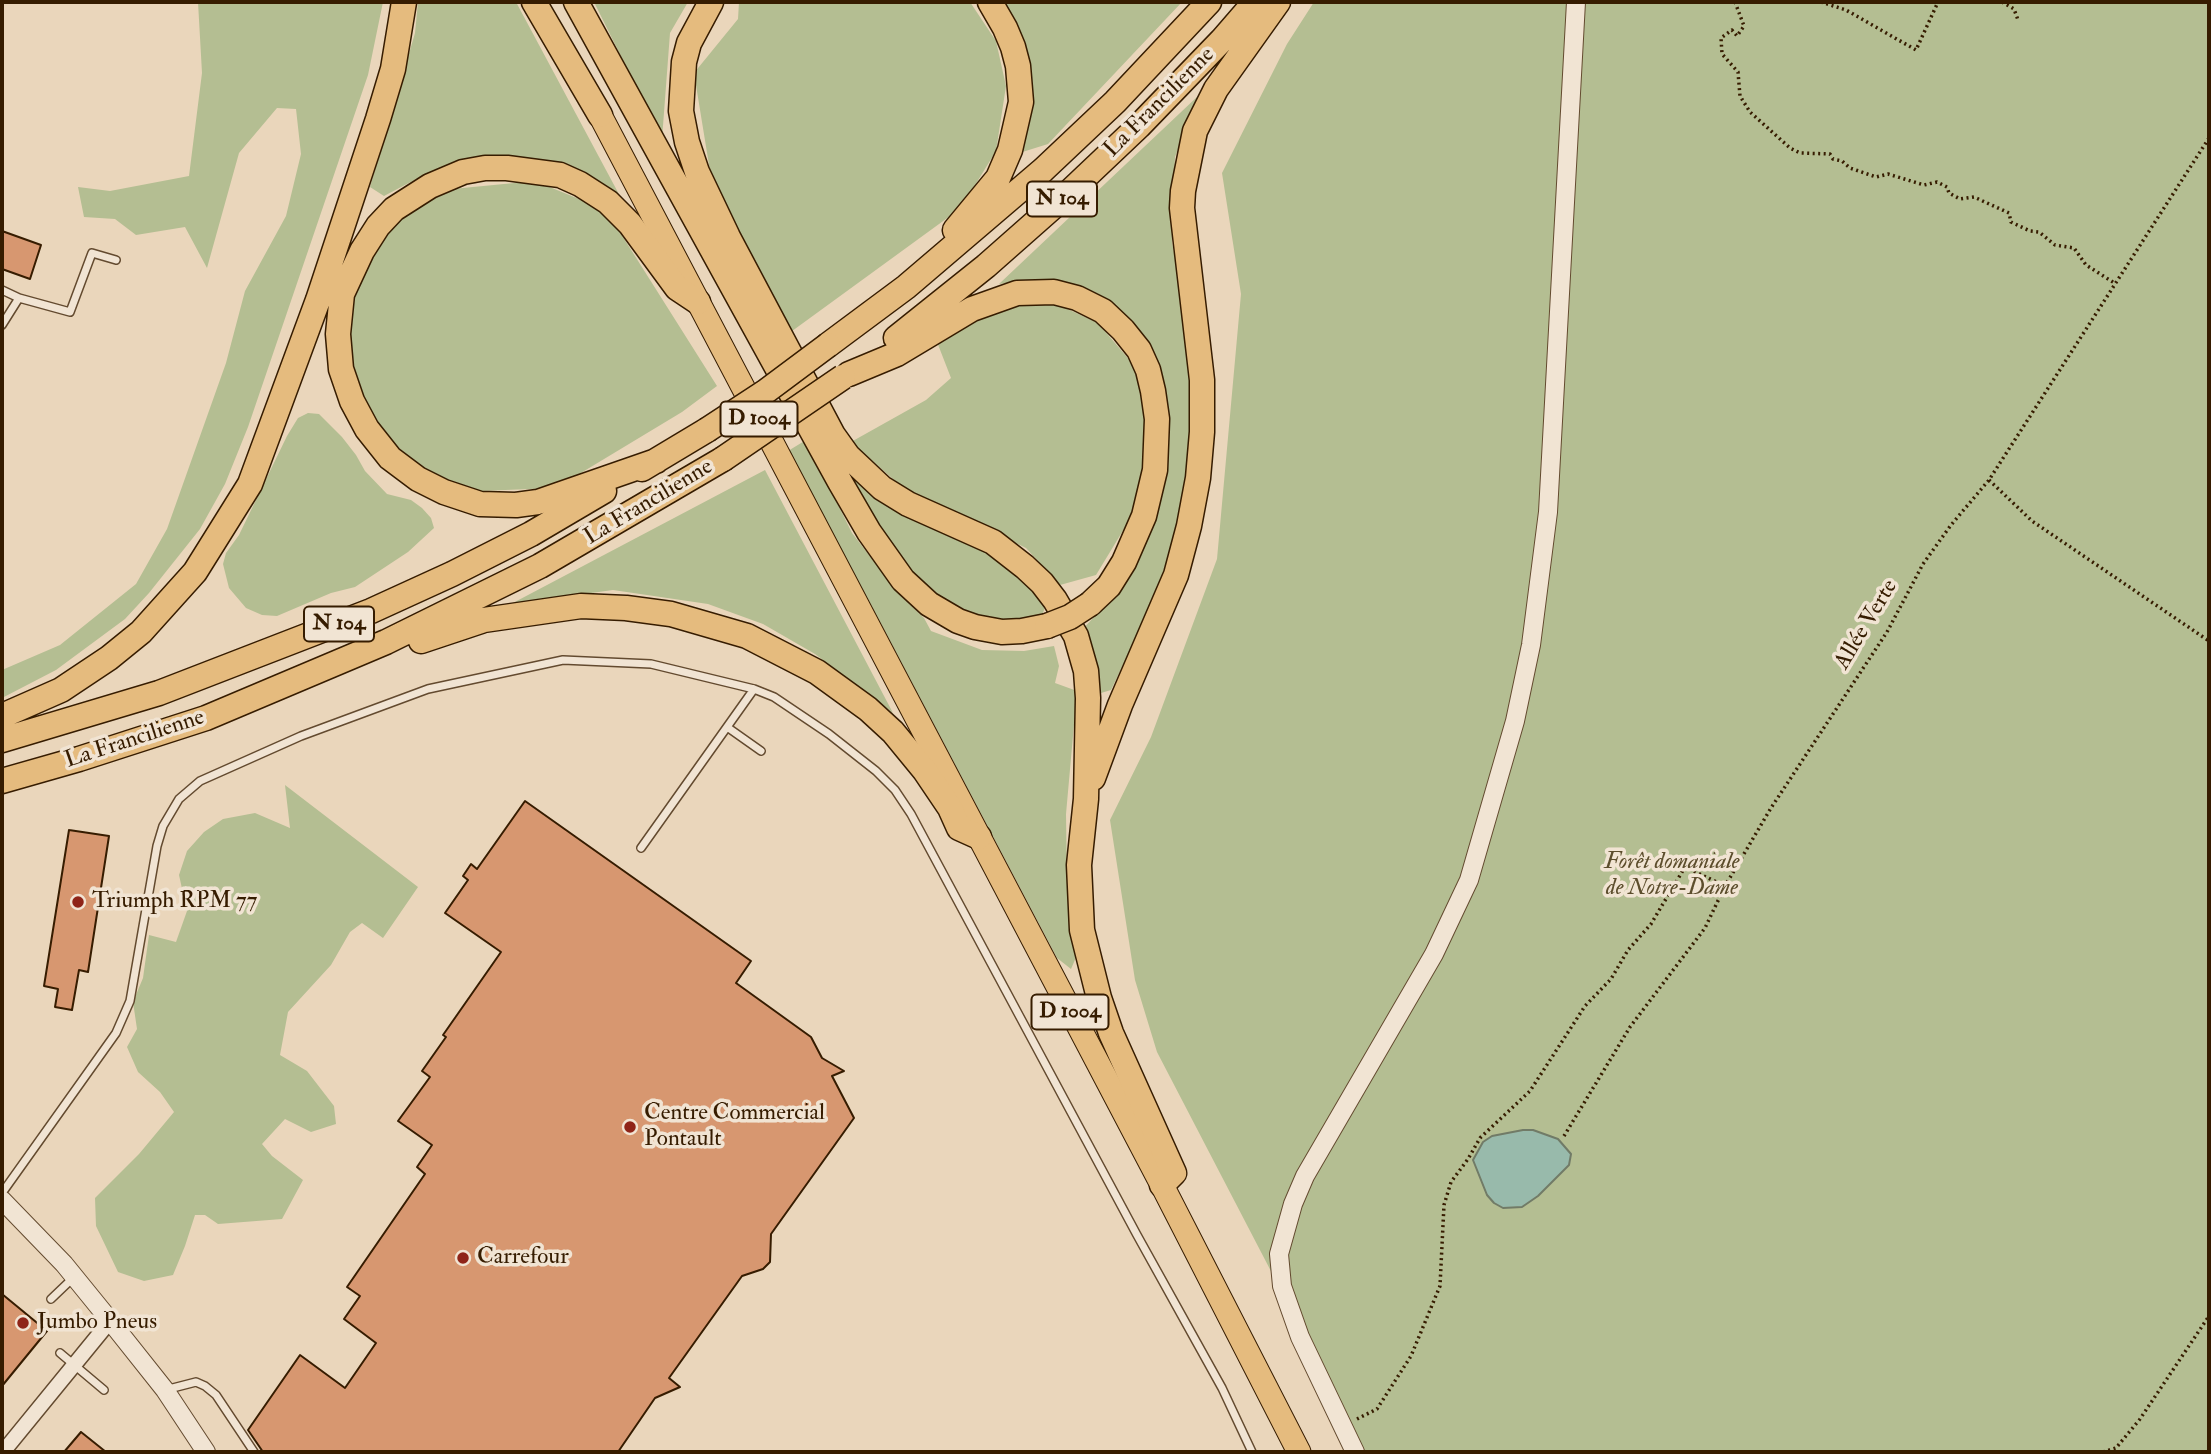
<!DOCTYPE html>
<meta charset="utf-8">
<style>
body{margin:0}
#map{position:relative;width:2211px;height:1454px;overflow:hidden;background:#ead6bb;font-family:"IM FELL Double Pica",serif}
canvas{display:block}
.frame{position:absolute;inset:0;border:4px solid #361c00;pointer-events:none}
</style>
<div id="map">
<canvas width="2211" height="1454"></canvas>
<div class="frame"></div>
</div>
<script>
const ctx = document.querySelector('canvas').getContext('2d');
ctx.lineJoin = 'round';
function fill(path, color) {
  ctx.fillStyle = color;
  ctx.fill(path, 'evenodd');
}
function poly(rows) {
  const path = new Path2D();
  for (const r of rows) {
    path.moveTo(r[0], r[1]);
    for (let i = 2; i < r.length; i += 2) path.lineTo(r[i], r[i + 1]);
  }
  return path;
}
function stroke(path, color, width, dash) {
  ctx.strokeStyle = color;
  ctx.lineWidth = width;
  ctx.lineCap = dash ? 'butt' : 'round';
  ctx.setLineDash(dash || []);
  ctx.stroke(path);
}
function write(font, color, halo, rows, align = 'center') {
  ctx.font = font + ' "IM FELL Double Pica",serif';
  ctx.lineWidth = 7;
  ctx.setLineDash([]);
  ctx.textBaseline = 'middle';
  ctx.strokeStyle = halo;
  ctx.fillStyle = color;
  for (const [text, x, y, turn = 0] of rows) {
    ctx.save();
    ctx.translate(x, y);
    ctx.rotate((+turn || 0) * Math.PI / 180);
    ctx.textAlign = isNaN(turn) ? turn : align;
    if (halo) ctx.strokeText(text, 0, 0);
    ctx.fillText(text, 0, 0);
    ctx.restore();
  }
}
fill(poly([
 [198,2,383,2,368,75,248,427,225,484,200,529,149,593,125,619,56,670,2,698,2,670,60,645,136,584,167,529,226,363,245,291,286,216,301,154,296,109,277,108,239,153,207,268,185,227,136,235,115,219,84,217,78,187,110,191,189,176,202,73],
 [418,2,516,2,621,198,552,161,497,155,457,161,422,176,384,196,370,187,415,33],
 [594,2,688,2,670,33,662,139],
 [739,2,970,2,996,41,1006,86,996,151,961,208,788,334,710,171,694,73,738,19],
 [999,2,1182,2,1048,144,1016,154],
 [1314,2,2209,2,2209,1452,1365,1452,1157,1052,1135,980,1110,820,1151,737,1217,559,1241,294,1222,173,1287,44],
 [1198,96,1175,157,1172,242,1187,324,1191,371,1189,463,1177,528,1154,600,1111,690,1101,693,1081,631,1108,602,1142,550,1162,397,1081,292,1038,279,999,284],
 [535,181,596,206,616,226,717,386,682,412,556,488,480,491,431,474,378,431,353,374,347,320,358,274,389,229,442,190],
 [1050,301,1098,323,1132,363,1147,409,1142,472,1130,519,1096,575,1060,585,1026,548,902,487,851,442,926,400,951,378,937,342,997,309],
 [308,413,319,414,342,437,356,455,365,471,387,494,411,500,422,508,431,518,434,528,408,552,355,587,331,593,277,616,262,615,246,608,229,588,223,564,226,553,239,535,287,436,298,418],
 [806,440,852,533,900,595,924,618,931,631,982,650,1024,651,1054,646,1059,666,1055,683,1077,691,1066,814,1067,884,1077,955,1071,969,1057,958,868,599,788,451],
 [827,443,1003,560,1046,604,1042,616,1004,621,969,618,910,580],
 [765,470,893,713,815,654,763,624,708,604,613,590,511,604],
 [285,785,418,887,383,938,362,923,350,932,331,965,288,1012,280,1055,307,1071,334,1106,336,1124,311,1132,285,1119,262,1144,272,1156,303,1180,282,1219,218,1224,205,1215,195,1215,185,1246,173,1275,144,1281,118,1272,96,1226,95,1198,139,1154,174,1112,160,1092,138,1072,127,1047,137,1029,133,1002,143,978,149,935,176,942,187,911,179,875,187,851,204,832,223,819,255,813,290,828]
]), '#b4be92');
const water = poly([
 [1523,1130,1533,1130,1558,1139,1571,1154,1569,1165,1538,1196,1522,1207,1503,1208,1494,1203,1487,1195,1473,1160,1483,1142,1492,1136,1523,1130]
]);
fill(water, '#98baab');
stroke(water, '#717b67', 2);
const building = poly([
 [2,231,41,245,30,279,2,269,2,231],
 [525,801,751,961,736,983,811,1037,822,1058,844,1071,832,1076,854,1118,771,1234,770,1262,763,1269,742,1276,669,1378,680,1387,655,1398,618,1452,263,1452,248,1430,300,1355,345,1388,376,1343,344,1319,360,1296,347,1287,425,1174,417,1167,432,1145,398,1121,430,1077,422,1071,446,1037,443,1035,501,952,445,913,468,880,463,876,471,864,477,869,525,801],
 [69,830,109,836,88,972,79,970,72,1010,55,1007,58,989,44,986,69,830],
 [2,1294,47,1331,2,1386,2,1294],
 [81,1432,106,1452,64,1452,81,1432]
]);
fill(building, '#d79770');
stroke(building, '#361c00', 2);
const service = poly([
 [2,290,19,298,70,312,92,253,116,260],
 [2,325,19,298],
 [727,727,761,751],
 [641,848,754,689],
 [2,1193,116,1033,130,1001,157,846,163,826,179,799,200,781,301,736,428,689,563,660,651,664,754,689,774,697,829,734,876,771,895,790,911,814,1137,1235,1222,1388,1252,1452],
 [51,1299,73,1278],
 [60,1353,104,1390],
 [165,1390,196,1382,205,1386,216,1395,254,1452]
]);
const minor = poly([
 [3,1452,110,1321]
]);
const tertiary = poly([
 [2,1200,64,1264,103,1312,165,1390,206,1452],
 [1355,1452,1300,1337,1282,1286,1279,1254,1293,1204,1305,1176,1434,954,1469,880,1515,721,1531,645,1548,512,1576,2]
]);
const primary = poly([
 [600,115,1162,1185,1299,1452]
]);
const trunk = poly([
 [534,2,600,115],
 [576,2,840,482,869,532,903,580,929,604,958,621,975,627,1002,632,1022,631,1047,626],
 [711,2,689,43,684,62,681,111,687,142,697,172,728,237,833,435,848,456,882,488,908,504,993,542,1025,567,1042,583,1055,600,1076,636,1086,671,1088,698,1086,799,1079,865,1082,930,1099,998,1111,1033,1174,1173,1162,1185],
 [955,230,998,178,1010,150,1021,102,1018,66,1013,47,1005,28,990,2],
 [896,338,986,266,1063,198,1139,126,1222,40,1255,2],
 [828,345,906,287,1043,170,1115,102,1209,2],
 [849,374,897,354,972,309,1017,293,1054,292,1077,298,1103,311,1123,330,1139,350,1148,370,1153,391,1157,419,1155,470,1144,516,1124,562,1109,586,1090,604],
 [656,461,538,502,516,505,480,504,444,492,418,479,390,458,367,429,352,401,341,369,338,334,342,294,362,251,378,226,394,209,430,186,463,172,485,168,507,168,560,175,580,184,608,202,630,224,677,288,698,302],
 [642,469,707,430],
 [421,641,484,620,581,606,626,608,671,614,747,636,817,672,868,709,893,732,925,771,950,808,959,828,979,837],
 [2,716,61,690,109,658,141,632,195,572,250,484,318,300,378,119,393,69,404,2],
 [2,740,159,693,371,611,452,574,531,534,604,491],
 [1093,778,1120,705,1176,575,1189,526,1198,478,1202,432,1202,380,1182,208,1183,191,1195,131,1216,89,1278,2],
 [2,781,79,759,206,718,386,642,540,566,723,459]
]);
stroke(service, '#634a2f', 10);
stroke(minor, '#634a2f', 17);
stroke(tertiary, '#634a2f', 20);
stroke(primary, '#361c00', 25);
stroke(trunk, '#361c00', 27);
stroke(poly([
 [1735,2,1744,26,1737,36,1732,30,1721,38,1722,54,1738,72,1740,96,1750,112,1790,148,1800,153,1830,154,1833,159,1842,161,1850,168,1876,177,1888,174,1924,185,1937,182,1947,187,1949,193,1960,199,1974,197,2009,213,2011,222,2030,231,2039,232,2055,245,2074,248,2086,265,2116,284],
 [1821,2,1846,10,1916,50,1938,2],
 [2002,2,2014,9,2018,20],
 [1989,480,2032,521,2209,641],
 [1564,1136,1630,1027,1705,928,1725,886,1771,808,1887,632,1923,564,1951,525,1989,480,2209,138],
 [1357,1419,1377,1409,1411,1356,1440,1286,1444,1205,1451,1182,1468,1159,1480,1138,1530,1091,1585,1006,1611,979,1628,950,1651,924,1685,867,1725,886],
 [2103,1452,2116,1448,2140,1419,2209,1316]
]), '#361c00', 3.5, [2, 3.5]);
stroke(service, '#f1e4d3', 7);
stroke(minor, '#f1e4d3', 14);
stroke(tertiary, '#f1e4d3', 18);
stroke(primary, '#e5bb7e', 23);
stroke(trunk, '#e5bb7e', 24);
const trunkBridge = poly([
 [707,430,765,392,828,345],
 [723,459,843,377],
 [1047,626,1070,617,1090,604]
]);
stroke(trunkBridge, '#361c00', 27, []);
stroke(trunkBridge, '#e5bb7e', 24);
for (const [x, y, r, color] of [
 [78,902,7,"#8f2418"],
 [630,1127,7,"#8f2418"],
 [463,1258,7,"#8f2418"],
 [23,1323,7,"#8f2418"]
]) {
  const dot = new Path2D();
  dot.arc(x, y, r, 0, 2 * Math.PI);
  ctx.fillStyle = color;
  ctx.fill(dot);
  stroke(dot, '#f1e4d3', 2.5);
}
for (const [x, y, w] of [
 [1062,199,70],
 [759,419,77],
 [339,624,70],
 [1070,1012,77]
]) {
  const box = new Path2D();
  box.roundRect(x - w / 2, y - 17.5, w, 35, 5);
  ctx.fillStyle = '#f1e4d3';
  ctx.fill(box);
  stroke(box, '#361c00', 2);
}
write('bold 21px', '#361c00', null, [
 ["N 104",1062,199],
 ["D 1004",759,419],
 ["N 104",339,624],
 ["D 1004",1070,1012]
]);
write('23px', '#361c00', '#f1e4d3', [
 ["La Francilienne",1160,103,-45],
 ["La Francilienne",649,503,-31],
 ["Allée Verte",1867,625,-59],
 ["La Francilienne",135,740,-18]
]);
write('italic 23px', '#5c4d2c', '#f1e4d3', [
 ["Forêt domaniale",1672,863],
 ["de Notre-Dame",1672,889]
]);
write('23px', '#361c00', '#f1e4d3', [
 ["Triumph RPM 77",92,902],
 ["Centre Commercial",644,1114],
 ["Pontault",644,1140],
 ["Carrefour",477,1258],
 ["Jumbo Pneus",37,1323]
], 'left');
</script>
